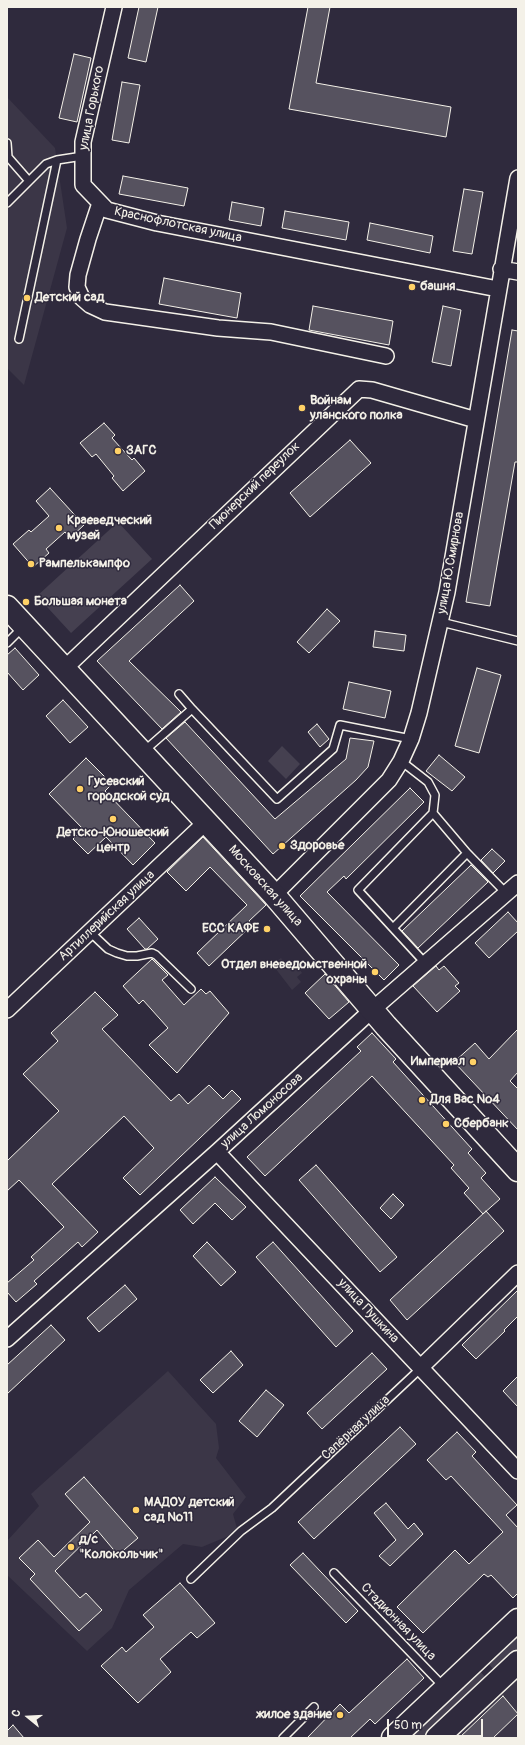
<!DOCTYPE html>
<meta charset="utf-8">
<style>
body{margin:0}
#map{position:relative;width:525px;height:1745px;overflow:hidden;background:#2f2a3d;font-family:Pangolin,sans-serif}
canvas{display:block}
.frame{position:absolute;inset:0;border:8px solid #f4f1e8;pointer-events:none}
.north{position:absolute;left:8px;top:1697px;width:40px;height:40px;-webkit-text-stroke:3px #2f2a3d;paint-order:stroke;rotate:288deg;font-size:11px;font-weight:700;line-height:16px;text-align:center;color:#f4f1e8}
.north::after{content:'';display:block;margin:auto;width:14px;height:18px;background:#f4f1e8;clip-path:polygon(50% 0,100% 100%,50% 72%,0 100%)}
.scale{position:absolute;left:387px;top:1719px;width:96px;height:18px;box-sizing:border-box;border:2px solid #f4f1e8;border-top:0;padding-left:5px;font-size:12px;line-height:14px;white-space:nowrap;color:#f4f1e8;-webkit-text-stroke:3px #2f2a3d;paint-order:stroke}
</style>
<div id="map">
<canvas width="525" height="1745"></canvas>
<div class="frame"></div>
<div class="north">С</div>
<div class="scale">50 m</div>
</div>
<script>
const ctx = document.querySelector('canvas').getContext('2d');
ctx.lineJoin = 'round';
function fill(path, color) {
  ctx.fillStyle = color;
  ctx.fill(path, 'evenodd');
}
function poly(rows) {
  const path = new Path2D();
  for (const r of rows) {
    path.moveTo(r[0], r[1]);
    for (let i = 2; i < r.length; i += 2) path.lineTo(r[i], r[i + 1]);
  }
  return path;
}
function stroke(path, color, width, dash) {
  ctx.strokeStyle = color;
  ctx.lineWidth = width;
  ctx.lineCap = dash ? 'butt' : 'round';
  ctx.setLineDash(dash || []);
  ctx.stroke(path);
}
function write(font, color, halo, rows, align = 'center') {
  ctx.font = font + ' Pangolin,sans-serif';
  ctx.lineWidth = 3;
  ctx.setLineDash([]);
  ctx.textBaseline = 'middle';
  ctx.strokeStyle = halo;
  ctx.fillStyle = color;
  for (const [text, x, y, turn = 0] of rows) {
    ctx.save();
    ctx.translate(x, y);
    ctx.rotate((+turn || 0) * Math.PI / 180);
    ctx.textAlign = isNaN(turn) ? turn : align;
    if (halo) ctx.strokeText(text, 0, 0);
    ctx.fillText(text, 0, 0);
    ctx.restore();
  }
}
fill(poly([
 [7,97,55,148,67,228,24,385,7,368],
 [281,958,288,967,294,962,302,973,297,977,301,982,292,990,272,964],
 [168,1371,216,1424,219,1448,216,1458,246,1497,233,1514,238,1532,202,1547,183,1544,129,1590,112,1628,87,1651,7,1575,7,1541,39,1506,31,1494],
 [518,1672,518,1738,451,1738]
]), '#3b3647');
fill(poly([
 [118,522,152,559,71,633,37,596],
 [282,746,300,764,286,779,268,761],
 [518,1630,518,1650,495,1671,485,1660],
 [477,1668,487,1679,426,1738,404,1738]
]), '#454050');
const building = poly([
 [139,7,158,7,146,62,128,58,139,7],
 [308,7,330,7,316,83,451,107,446,137,289,109,308,7],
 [74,54,91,58,77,122,59,118,74,54],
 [122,82,140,85,129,143,112,140,122,82],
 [123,176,188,188,184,206,119,194,123,176],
 [464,189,483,192,472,254,453,251,464,189],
 [232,202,264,208,261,226,229,220,232,202],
 [285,211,349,222,346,240,282,228,285,211],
 [370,223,433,236,430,253,367,240,370,223],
 [164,278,241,293,237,318,159,304,164,278],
 [313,306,393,321,389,345,309,330,313,306],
 [443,306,461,310,451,366,432,362,443,306],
 [512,330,518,331,518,462,515,462,490,606,466,602,512,330],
 [104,423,115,435,112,438,121,448,132,460,134,458,145,471,123,491,112,478,114,476,96,454,92,457,80,443,104,423],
 [350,440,371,463,310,517,290,493,350,440],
 [50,488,84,525,70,538,65,532,46,549,49,553,33,567,13,544,29,530,31,532,49,516,36,501,50,488],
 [180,585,194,601,129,661,181,712,162,729,97,661,180,585],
 [327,609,340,621,309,653,297,642,327,609],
 [375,631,406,635,404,651,373,647,375,631],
 [15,648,39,675,23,690,7,672,7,655,15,648],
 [477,668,501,675,479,753,455,746,477,668],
 [349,682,391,691,385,718,343,709,349,682],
 [63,700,88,727,70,743,46,716,63,700],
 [185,722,275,819,346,759,350,738,374,741,368,767,356,780,273,854,166,738,185,722],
 [317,724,329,739,320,747,308,732,317,724],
 [439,755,465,777,452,791,426,771,439,755],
 [86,758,112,784,105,791,155,843,133,865,106,837,88,854,73,839,83,829,49,794,86,758],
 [410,788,424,802,346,879,344,876,327,892,399,965,384,980,300,896,410,788],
 [203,837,266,905,249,921,252,925,209,966,197,953,247,905,210,867,186,891,167,872,203,837],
 [492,849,505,861,493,873,481,860,492,849],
 [471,865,488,882,418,948,402,931,471,865],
 [508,912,518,923,518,931,489,958,475,943,508,912],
 [139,918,158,939,147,949,145,949,127,929,139,918],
 [152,959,168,975,162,980,184,1005,201,989,206,994,210,991,229,1013,177,1073,149,1045,168,1028,143,1000,139,1004,123,986,152,959],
 [436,966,439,970,444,966,459,983,455,986,460,991,437,1012,413,986,436,966],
 [325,974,349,1002,329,1019,305,993,325,974],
 [95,992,118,1015,102,1029,171,1101,179,1094,188,1104,209,1085,223,1099,232,1090,241,1099,140,1195,123,1178,154,1148,124,1116,52,1184,98,1232,82,1247,78,1242,34,1281,37,1284,16,1302,7,1292,7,1283,34,1260,31,1257,64,1227,19,1180,7,1191,7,1161,59,1111,23,1074,58,1041,51,1033,95,992],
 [518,1029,518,1072,510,1081,518,1089,518,1130,454,1062,475,1043,489,1059,518,1029],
 [372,1033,396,1059,393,1062,472,1149,468,1153,486,1173,481,1178,500,1199,483,1214,464,1193,469,1188,451,1168,454,1165,372,1076,265,1176,247,1157,361,1051,357,1047,372,1033],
 [316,1165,397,1257,380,1272,299,1180,316,1165],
 [215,1177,246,1207,232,1220,215,1203,193,1224,180,1210,215,1177],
 [393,1194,404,1205,391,1219,380,1208,393,1194],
 [486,1211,504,1231,407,1320,390,1300,486,1211],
 [207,1242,236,1272,221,1286,193,1256,207,1242],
 [273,1242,353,1331,336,1347,256,1257,273,1242],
 [125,1285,137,1299,99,1332,87,1318,125,1285],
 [518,1290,518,1316,504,1330,505,1331,476,1359,462,1345,518,1290],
 [51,1325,65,1340,7,1394,7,1365,51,1325],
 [231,1351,243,1365,213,1393,200,1380,231,1351],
 [372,1353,387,1369,322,1429,307,1413,372,1353],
 [518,1376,518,1407,503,1391,518,1376],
 [266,1390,284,1405,257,1437,239,1421,266,1390],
 [400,1427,416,1444,314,1539,298,1522,400,1427],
 [457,1432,476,1452,472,1456,517,1505,506,1515,518,1528,518,1593,513,1598,491,1575,488,1577,484,1574,423,1633,397,1607,455,1550,469,1564,503,1532,451,1476,446,1480,427,1460,457,1432],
 [84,1477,138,1538,118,1555,97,1530,55,1571,80,1598,86,1593,102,1610,79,1631,30,1579,35,1574,19,1558,38,1540,54,1557,90,1522,65,1494,84,1477],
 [386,1503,408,1529,414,1523,423,1534,390,1566,379,1556,396,1540,374,1513,386,1503],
 [303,1553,358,1611,346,1623,290,1565,303,1553],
 [180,1583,215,1623,197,1638,191,1632,160,1659,171,1672,138,1703,101,1666,122,1647,126,1652,154,1627,143,1615,180,1583],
 [407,1659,424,1678,375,1724,370,1719,350,1738,307,1738,340,1704,349,1713,407,1659],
 [503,1696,518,1714,493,1738,459,1738,503,1696],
 [13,1725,24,1738,7,1738,7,1731,13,1725]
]);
fill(building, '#56525f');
stroke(building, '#f4f1e8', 1);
const service = poly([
 [7,143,8,157,29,181],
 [7,203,46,164,57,160],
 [19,339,57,160,83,156],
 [441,622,518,641],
 [7,643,22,628],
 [179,694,192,709],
 [143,752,192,709,277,799,333,749,340,725,411,739],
 [401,761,428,782,435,795,433,813,467,853,506,893],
 [393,928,467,853],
 [90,932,108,949,117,953,127,956,137,956,152,953,156,955,191,989],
 [426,964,358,890,433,813],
 [334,1573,444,1687],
 [191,1579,241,1531,272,1508,421,1368],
 [283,1738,314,1707]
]);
const minor = poly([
 [114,7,83,142,83,185,107,210,157,223,498,289],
 [100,203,88,239,78,275,77,287,82,298,90,305,105,312,218,328,271,332,386,356],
 [501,269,518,272],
 [64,669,359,389,372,390,476,420],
 [274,895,389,780,401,761,411,739,419,713,447,592,518,178],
 [7,1010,206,822],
 [217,1152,518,1471],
 [7,1339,217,1152,372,1010,518,883],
 [421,1367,518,1273]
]);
const primary = poly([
 [7,607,274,895,386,1026,518,1170],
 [393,1738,518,1620],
 [437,1738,518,1662]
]);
stroke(service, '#f4f1e8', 10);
stroke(minor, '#f4f1e8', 18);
stroke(primary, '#f4f1e8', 25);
stroke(service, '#2f2a3d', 7);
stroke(minor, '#2f2a3d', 15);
stroke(primary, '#2f2a3d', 22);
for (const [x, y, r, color] of [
 [412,287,4,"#ffd166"],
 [27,298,4,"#ffd166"],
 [302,408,4,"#ffd166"],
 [118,451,4,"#ffd166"],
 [59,528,4,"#ffd166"],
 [31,564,4,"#ffd166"],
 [26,602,4,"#ffd166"],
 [80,789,4,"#ffd166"],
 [113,819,4,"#ffd166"],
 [282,846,4,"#ffd166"],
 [267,929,4,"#ffd166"],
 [375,972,4,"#ffd166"],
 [473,1062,4,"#ffd166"],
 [422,1100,4,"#ffd166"],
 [446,1124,4,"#ffd166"],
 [136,1510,4,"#ffd166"],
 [71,1547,4,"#ffd166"],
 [340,1715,4,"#ffd166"]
]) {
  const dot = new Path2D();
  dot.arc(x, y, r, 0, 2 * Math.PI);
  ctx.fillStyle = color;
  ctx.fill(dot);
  stroke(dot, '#2f2a3d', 1.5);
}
write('13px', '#f4f1e8', '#2f2a3d', [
 ["улица Горького",92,108,-79],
 ["Краснофлотская улица",178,225,12],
 ["Пионерский переулок",255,486,-44],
 ["улица Ю.Смирнова",451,563,-80],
 ["Московская улица",265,886,48],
 ["Артиллерийская улица",107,916,-43],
 ["улица Ломоносова",262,1111,-42],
 ["улица Пушкина",368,1311,47],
 ["Сапёрная улица",356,1428,-43],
 ["Стадионная улица",398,1622,46]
]);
write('bold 13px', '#f4f1e8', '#2f2a3d', [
 ["башня",420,287],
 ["Детский сад",35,298],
 ["Войнам",310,401],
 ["уланского полка",310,416],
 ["ЗАГС",126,451],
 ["Краеведческий",67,521],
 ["музей",67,536],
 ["Рампелькампфо",39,564],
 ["Большая монета",34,602],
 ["Гусевский",88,782],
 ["городской суд",88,797],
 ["Детско-Юношеский",113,833,"center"],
 ["центр",113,848,"center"],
 ["Здоровье",290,846],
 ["ЕСС КАФЕ",259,929,"right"],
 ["Отдел вневедомственной",367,965,"right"],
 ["охраны",367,980,"right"],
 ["Империал",465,1062,"right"],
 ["Для Вас №4",430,1100],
 ["Сбербанк",454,1124],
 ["МАДОУ детский",144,1503],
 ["сад №11",144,1518],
 ["д/с",79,1540],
 ["\"Колокольчик\"",79,1555],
 ["жилое здание",332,1715,"right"]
], 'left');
</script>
